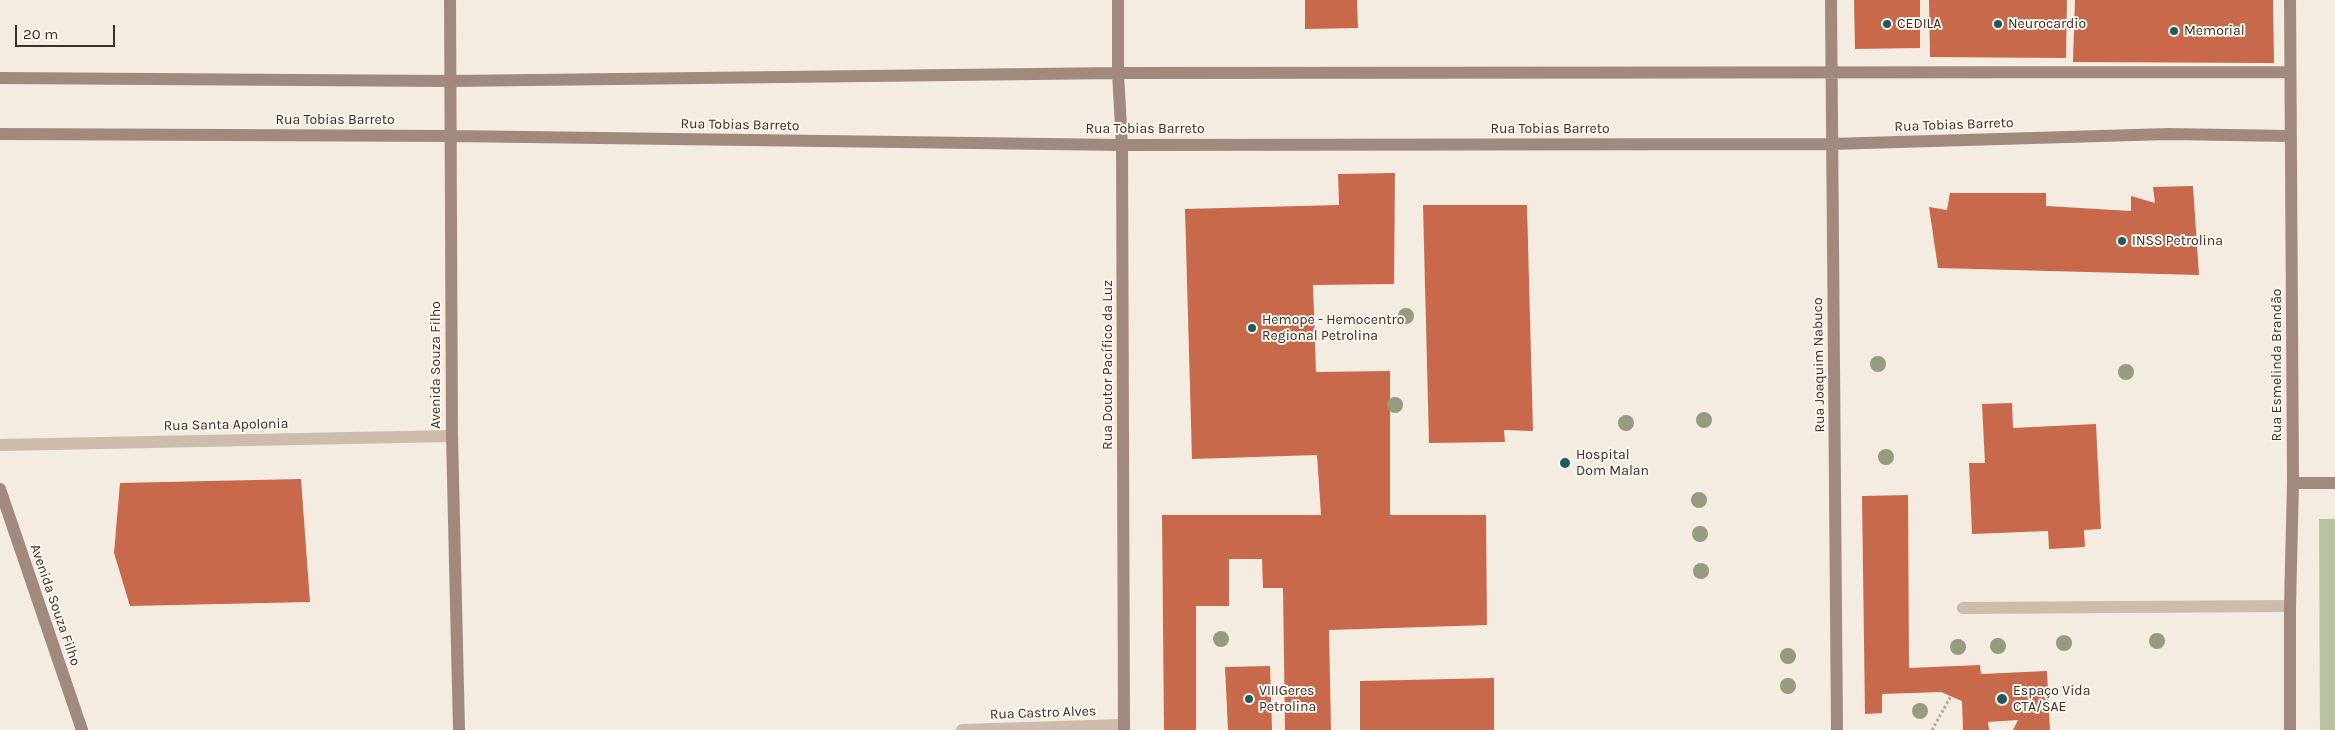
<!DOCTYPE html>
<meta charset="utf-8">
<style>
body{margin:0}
#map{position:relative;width:2335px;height:730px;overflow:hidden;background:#f4ebe1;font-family:Karla,sans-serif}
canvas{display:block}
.scale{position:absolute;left:15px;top:25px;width:100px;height:22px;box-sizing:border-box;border:2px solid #3b302b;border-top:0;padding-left:6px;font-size:15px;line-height:18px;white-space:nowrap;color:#3b302b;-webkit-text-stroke:4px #fbf5ee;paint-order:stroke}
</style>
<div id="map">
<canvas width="2335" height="730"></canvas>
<div class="scale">20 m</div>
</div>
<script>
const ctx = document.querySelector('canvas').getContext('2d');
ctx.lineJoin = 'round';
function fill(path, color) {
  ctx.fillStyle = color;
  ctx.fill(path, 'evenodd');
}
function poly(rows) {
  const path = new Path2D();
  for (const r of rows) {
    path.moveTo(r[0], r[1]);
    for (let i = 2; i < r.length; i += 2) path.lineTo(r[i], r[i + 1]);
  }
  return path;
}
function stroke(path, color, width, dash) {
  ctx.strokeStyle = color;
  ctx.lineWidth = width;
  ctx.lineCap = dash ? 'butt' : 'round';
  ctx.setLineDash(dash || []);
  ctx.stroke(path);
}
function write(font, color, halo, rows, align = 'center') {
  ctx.font = font + ' Karla,sans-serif';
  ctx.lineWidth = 4;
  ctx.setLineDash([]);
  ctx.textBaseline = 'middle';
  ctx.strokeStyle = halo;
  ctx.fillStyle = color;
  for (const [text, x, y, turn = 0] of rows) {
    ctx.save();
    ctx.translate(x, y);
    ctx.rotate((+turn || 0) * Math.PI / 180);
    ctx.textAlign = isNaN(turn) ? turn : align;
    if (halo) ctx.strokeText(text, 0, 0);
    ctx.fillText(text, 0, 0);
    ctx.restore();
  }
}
fill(poly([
 [2319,519,2335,519,2335,730,2320,730]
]), '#b8c4a0');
fill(poly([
 [1305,0,1357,0,1358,28,1305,29],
 [1854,0,1920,0,1920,48,1855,49],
 [1929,0,2067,0,2066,58,1930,57],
 [2075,0,2273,0,2274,63,2073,62],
 [1395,173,1394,284,1313,285,1316,372,1390,371,1390,515,1486,515,1487,625,1329,630,1331,730,1285,730,1283,588,1263,588,1262,559,1229,559,1229,606,1196,606,1196,730,1164,730,1162,515,1321,515,1317,455,1192,459,1185,209,1339,205,1338,174],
 [2193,186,2199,275,1938,268,1929,207,1947,210,1950,193,2046,193,2046,206,2131,211,2131,196,2155,203,2153,187],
 [1423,205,1527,205,1533,431,1504,430,1505,442,1429,443],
 [2012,403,2013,428,2096,424,2101,529,2084,530,2085,547,2049,549,2048,531,1972,534,1969,463,1985,463,1982,404],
 [301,479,310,602,130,606,114,553,120,483],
 [1908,495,1909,668,1980,665,1981,674,2047,671,2050,730,2013,730,2018,720,1988,722,1989,730,1963,730,1962,701,1941,692,1882,694,1882,713,1865,714,1862,496],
 [1270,666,1272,730,1228,730,1225,667],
 [1494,678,1494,730,1360,730,1360,681]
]), '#c8694b');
stroke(poly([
 [1932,730,1951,696]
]), '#b9a596', 3, [2.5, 2.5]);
stroke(poly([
 [1963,608,2290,606]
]), '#cdbbac', 12);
stroke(poly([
 [0,445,452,436],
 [962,730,1124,725]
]), '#cdbbac', 12);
stroke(poly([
 [450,0,452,436,459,730],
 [1118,0,1118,73,1122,145,1124,730],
 [1831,0,1837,730],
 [0,78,450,81,1118,73,2290,72],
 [0,134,451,136,1122,145,1831,144,2168,134,2290,136],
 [2293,483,2335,483],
 [0,489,82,730],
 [2290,730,2290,606,2293,483,2290,0]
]), '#a18a7d', 12);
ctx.fillStyle = '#969b7f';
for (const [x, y] of [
 [1406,316],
 [1878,364],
 [2126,372],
 [1395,405],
 [1704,420],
 [1626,423],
 [1886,457],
 [1699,500],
 [1700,534],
 [1701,571],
 [1221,639],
 [2157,641],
 [2064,643],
 [1998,646],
 [1958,647],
 [1788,656],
 [1788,686],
 [1920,711]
]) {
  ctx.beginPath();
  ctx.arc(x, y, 8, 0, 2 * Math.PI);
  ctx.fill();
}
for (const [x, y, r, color] of [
 [1887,24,5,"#1f5a5e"],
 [1998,24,5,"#1f5a5e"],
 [2174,31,5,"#1f5a5e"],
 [2122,241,5,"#1f5a5e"],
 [1252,328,5,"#1f5a5e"],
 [1565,463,6,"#1f5a5e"],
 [1249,699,5,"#1f5a5e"],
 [2002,699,6,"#1f5a5e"]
]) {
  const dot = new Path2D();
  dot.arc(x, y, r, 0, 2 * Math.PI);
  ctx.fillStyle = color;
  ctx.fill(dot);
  stroke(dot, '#fbf5ee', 2);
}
write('14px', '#3b302b', '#fbf5ee', [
 ["CEDILA",1897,24],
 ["Neurocardio",2008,24],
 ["Memorial",2184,31],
 ["INSS Petrolina",2132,241],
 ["Hemope - Hemocentro",1262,320],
 ["Regional Petrolina",1262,336],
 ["Hospital",1576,455],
 ["Dom Malan",1576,471],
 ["VIIIGeres",1259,691],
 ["Petrolina",1259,707],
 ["Espaço Vida",2013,691],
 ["CTA/SAE",2013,707]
], 'left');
write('14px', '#3b302b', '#fbf5ee', [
 ["Rua Tobias Barreto",335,120],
 ["Rua Tobias Barreto",740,125,1],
 ["Rua Tobias Barreto",1954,125,-2],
 ["Rua Tobias Barreto",1145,129],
 ["Rua Tobias Barreto",1550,129],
 ["Avenida Souza Filho",436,365,-90],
 ["Rua Doutor Pacífico da Luz",1108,365,-90],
 ["Rua Joaquim Nabuco",1819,365,-91],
 ["Rua Esmelinda Brandão",2277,365,-90],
 ["Rua Santa Apolonia",226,425,-1],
 ["Avenida Souza Filho",55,605,71],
 ["Rua Castro Alves",1043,713,-2]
]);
</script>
